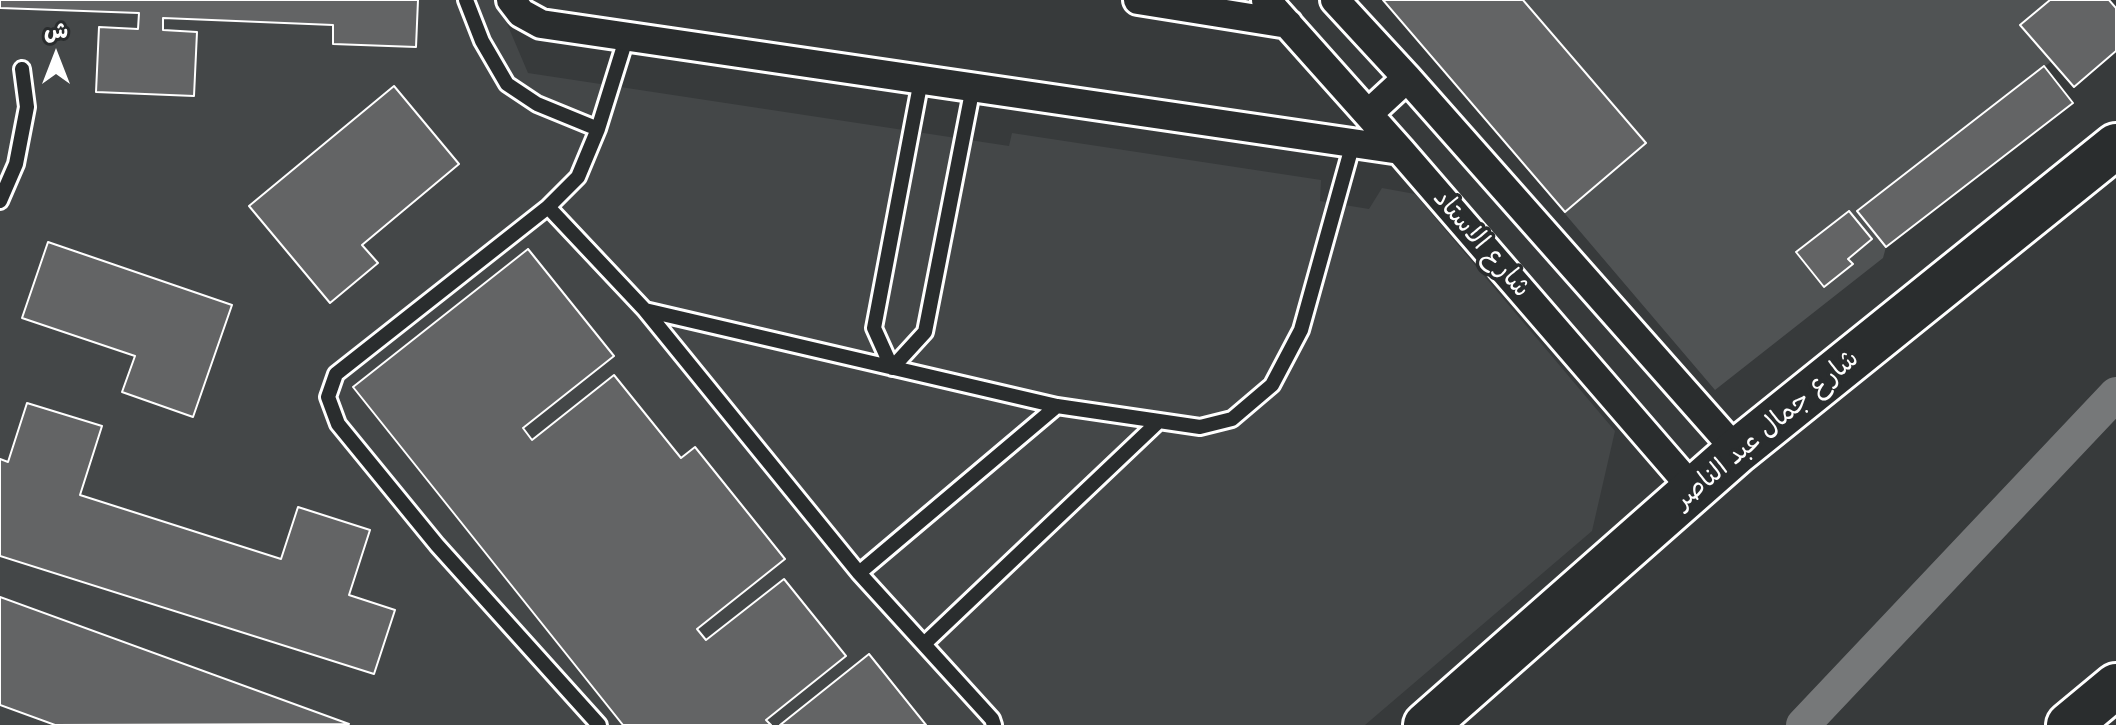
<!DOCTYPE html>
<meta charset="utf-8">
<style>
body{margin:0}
#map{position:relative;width:2116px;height:725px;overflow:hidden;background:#373a3b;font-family:"Balsamiq Sans","Playpen Sans Arabic",sans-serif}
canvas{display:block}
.north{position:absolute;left:16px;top:16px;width:80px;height:80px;-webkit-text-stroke:6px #2a2d2e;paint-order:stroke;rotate:0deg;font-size:22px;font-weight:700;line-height:32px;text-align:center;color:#fff}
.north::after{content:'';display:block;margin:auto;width:28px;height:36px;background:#fff;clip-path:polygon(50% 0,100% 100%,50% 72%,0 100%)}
</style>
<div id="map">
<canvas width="2116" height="725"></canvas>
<div class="north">ش</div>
</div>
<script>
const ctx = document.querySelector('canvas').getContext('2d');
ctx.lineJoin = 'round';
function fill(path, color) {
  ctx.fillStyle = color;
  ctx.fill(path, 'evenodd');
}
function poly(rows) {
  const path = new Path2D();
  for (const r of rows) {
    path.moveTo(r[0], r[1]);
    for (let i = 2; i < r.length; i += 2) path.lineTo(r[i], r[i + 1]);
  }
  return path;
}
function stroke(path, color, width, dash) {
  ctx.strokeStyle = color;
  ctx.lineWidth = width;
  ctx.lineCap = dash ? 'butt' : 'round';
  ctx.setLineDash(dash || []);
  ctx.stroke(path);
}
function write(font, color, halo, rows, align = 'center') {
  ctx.font = font + ' "Balsamiq Sans","Playpen Sans Arabic",sans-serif';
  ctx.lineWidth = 7;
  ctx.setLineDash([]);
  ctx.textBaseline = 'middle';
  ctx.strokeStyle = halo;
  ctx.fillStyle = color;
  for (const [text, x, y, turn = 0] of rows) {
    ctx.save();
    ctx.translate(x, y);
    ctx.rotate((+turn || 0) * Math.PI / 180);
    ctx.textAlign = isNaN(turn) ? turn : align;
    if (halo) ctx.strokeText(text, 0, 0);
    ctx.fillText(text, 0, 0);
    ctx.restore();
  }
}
fill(poly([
 [0,0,497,0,528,73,1009,146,1012,133,1321,180,1320,201,1369,209,1382,188,1415,194,1615,431,1592,531,1365,725,0,725]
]), '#444748');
fill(poly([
 [1383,0,2050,0,2021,25,2052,61,1858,210,1886,247,1883,258,1715,390]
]), '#505354');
stroke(poly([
 [1803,725,2116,394]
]), '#767879', 34);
const building = poly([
 [0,0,418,0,416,47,333,44,333,25,163,18,163,30,197,32,194,96,96,92,99,27,138,29,139,13,0,8,0,0],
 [1383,0,1523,0,1646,143,1565,212,1383,0],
 [2050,0,2109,0,2116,8,2116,51,2074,87,2020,25,2050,0],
 [2044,66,2073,103,1886,247,1857,211,2044,66],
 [394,86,459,164,362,245,378,263,330,303,249,206,394,86],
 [1849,211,1872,239,1848,259,1853,264,1824,287,1796,252,1849,211],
 [48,242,232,305,193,417,122,392,135,356,22,318,48,242],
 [528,249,614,356,523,428,532,440,614,375,681,458,695,447,785,559,697,629,706,640,784,579,846,656,766,720,771,725,623,725,353,387,528,249],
 [27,403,102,426,80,495,281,559,298,507,370,530,349,595,395,610,374,674,0,556,0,459,8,462,27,403],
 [0,597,349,724,55,725,0,705,0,597],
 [869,654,926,725,780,725,869,654]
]);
fill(building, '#636465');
stroke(building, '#fff', 2);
const service = poly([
 [466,0,482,41,507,84,537,104,598,129],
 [921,80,874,328,892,368,925,332,973,87],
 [0,201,16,164,27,107,22,69],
 [548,207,645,310,859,573,992,719,994,725],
 [645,310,1057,406,1200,427,1232,419,1272,385,1301,330,1353,143],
 [859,573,1057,406],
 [924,644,1157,423],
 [599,725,437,545,338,424,328,397,336,374,548,207,578,177,598,129,627,36]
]);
const minor = poly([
 [511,0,521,13,541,24,1400,150],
 [1138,0,1288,24],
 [1266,0,1400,150,1694,490],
 [1335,0,1407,78,1737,451],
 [1368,114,1407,78]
]);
const trunk = poly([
 [1426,725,1737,451,2116,146],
 [2069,725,2116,686]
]);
stroke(service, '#fff', 20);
stroke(minor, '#fff', 34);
stroke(trunk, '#fff', 50);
stroke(service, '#2a2d2e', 14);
stroke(minor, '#2a2d2e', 28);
stroke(trunk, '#2a2d2e', 44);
write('26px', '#fff', '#2a2d2e', [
 ["شارع الاستاد",1481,244,49],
 ["شارع جمال عبد الناصر",1767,430,-40]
]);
</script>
